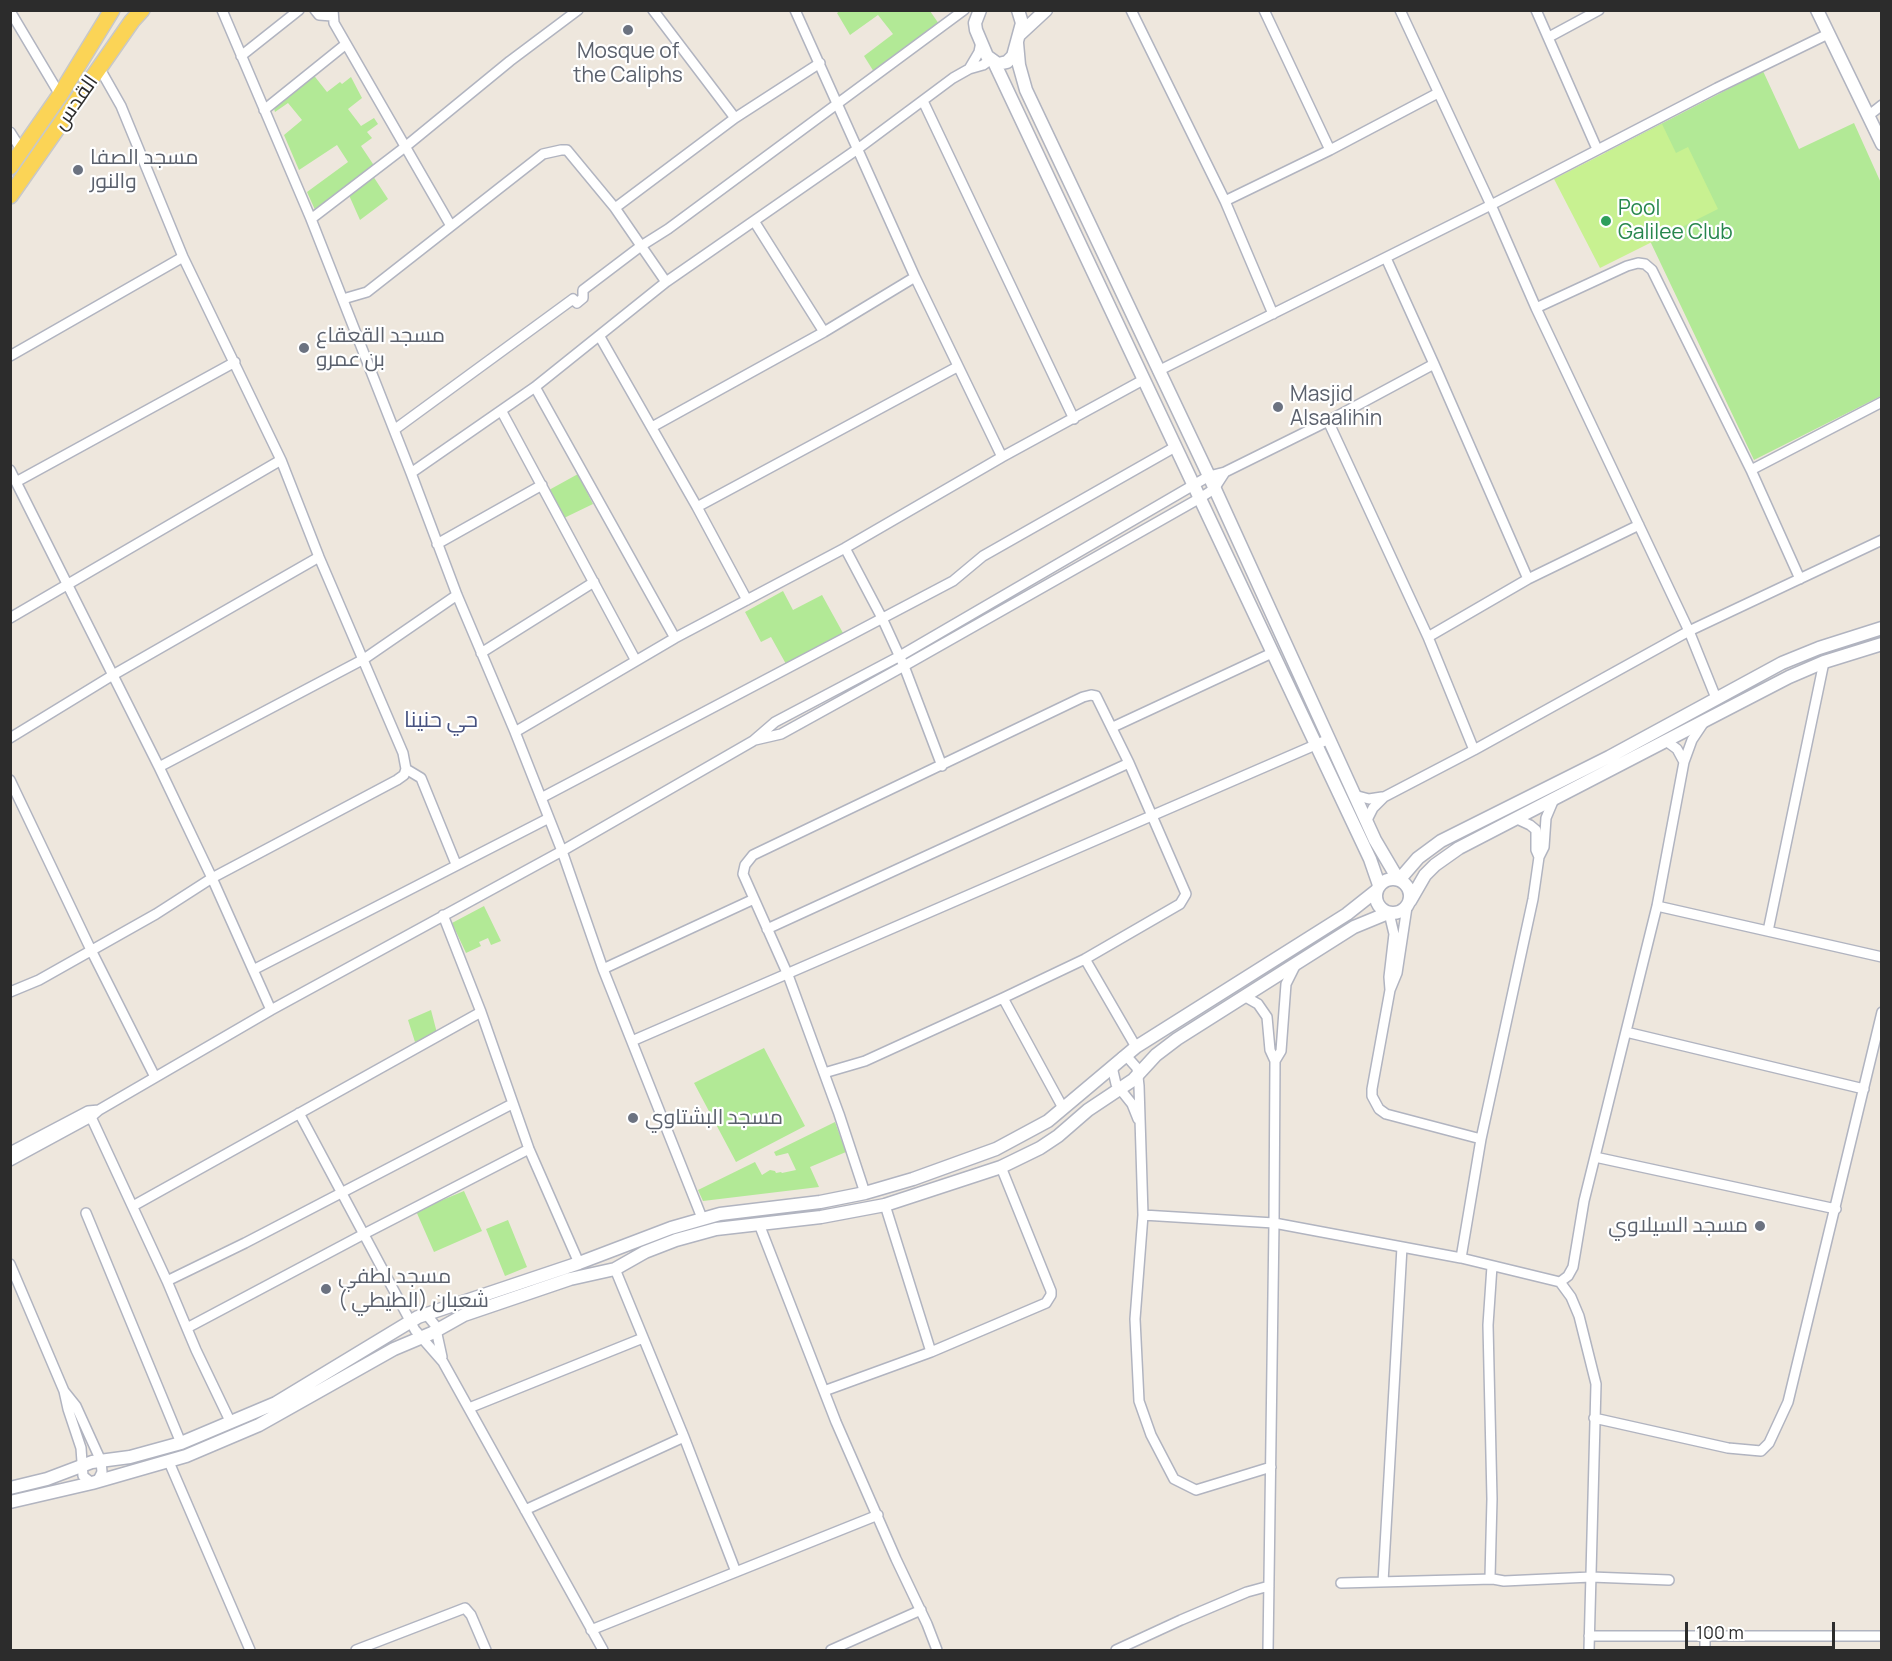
<!DOCTYPE html>
<meta charset="utf-8">
<style>
body{margin:0}
#map{position:relative;width:1892px;height:1661px;overflow:hidden;background:#eee7dd;font-family:Manrope,sans-serif}
canvas{display:block}
.frame{position:absolute;inset:0;border:12px solid #2c2c2c;pointer-events:none}
.scale{position:absolute;left:1685px;top:1622px;width:150px;height:27px;box-sizing:border-box;border:3px solid #2c2c2c;border-top:0;padding-left:8px;font-size:18px;line-height:21px;white-space:nowrap;color:#2c2c2c;-webkit-text-stroke:4px #fff;paint-order:stroke}
</style>
<div id="map">
<canvas width="1892" height="1661"></canvas>
<div class="frame"></div>
<div class="scale">100 m</div>
</div>
<script>
const ctx = document.querySelector('canvas').getContext('2d');
ctx.lineJoin = 'round';
function fill(path, color) {
  ctx.fillStyle = color;
  ctx.fill(path, 'evenodd');
}
function poly(rows) {
  const path = new Path2D();
  for (const r of rows) {
    if (r.length === 3) {
      path.moveTo(r[0] + r[2], r[1]);
      path.arc(r[0], r[1], r[2], 0, 2 * Math.PI);
      continue;
    }
    path.moveTo(r[0], r[1]);
    for (let i = 2; i < r.length; i += 2) path.lineTo(r[i], r[i + 1]);
  }
  return path;
}
function stroke(path, color, width, dash) {
  ctx.strokeStyle = color;
  ctx.lineWidth = width;
  ctx.lineCap = dash ? 'butt' : 'round';
  ctx.setLineDash(dash || []);
  ctx.stroke(path);
}
function write(font, color, halo, rows, align = 'center') {
  ctx.font = font + ' Manrope,Cairo,sans-serif';
  ctx.lineWidth = 4.5;
  ctx.setLineDash([]);
  ctx.textBaseline = 'middle';
  ctx.strokeStyle = halo;
  ctx.fillStyle = color;
  for (const [text, x, y, turn = 0] of rows) {
    ctx.save();
    ctx.translate(x, y);
    ctx.rotate((+turn || 0) * Math.PI / 180);
    ctx.textAlign = isNaN(turn) ? turn : align;
    if (halo) ctx.strokeText(text, 0, 0);
    ctx.fillText(text, 0, 0);
    ctx.restore();
  }
}
fill(poly([
 [841,10,930,11,939,24,874,72,864,56,893,34,878,15,850,35,837,13],
 [1763,71,1799,149,1854,123,1881,183,1881,396,1754,460,1651,243,1605,153],
 [312,73,327,92,340,82,342,84,351,77,362,98,348,109,361,126,374,118,378,124,367,132,372,138,361,146,375,167,316,212,307,192,348,162,337,145,299,170,284,135,302,120,288,103,275,112,273,105],
 [373,176,388,199,360,220,348,193],
 [578,474,593,504,564,518,549,490],
 [783,591,793,610,822,595,843,633,786,664,771,637,761,642,745,612],
 [484,906,501,941,491,945,488,938,479,942,481,946,466,953,452,923],
 [431,1010,437,1033,415,1042,408,1020],
 [764,1048,805,1126,736,1162,694,1083],
 [835,1122,846,1152,810,1167,819,1187,703,1201,698,1190,755,1162,762,1175,770,1170,775,1171,776,1173,781,1172,782,1173,796,1170,788,1153,776,1156,774,1152],
 [464,1191,482,1231,434,1252,416,1211],
 [508,1220,527,1267,505,1276,486,1229]
]), '#b2e996');
fill(poly([
 [1662,124,1676,153,1688,147,1718,209,1600,268,1554,179]
]), '#c8f191');
const minor = poly([
 [222,10,311,219,411,473,457,595,515,732,562,851,603,969,702,1218],
 [315,10,319,15,332,16],
 [333,10,334,23,451,226],
 [653,10,735,118],
 [795,10,915,277,1002,457],
 [1131,10,1225,201,1273,314],
 [1264,10,1330,150],
 [1400,10,1491,205,1536,308,1689,631,1716,698],
 [1536,10,1597,149],
 [10,11,60,95],
 [1549,37,1599,10],
 [241,56,299,10],
 [969,69,979,52,981,42],
 [923,101,1074,419],
 [264,110,346,44],
 [1868,116,1882,105],
 [10,132,22,151],
 [1225,201,1330,150,1438,93],
 [615,208,735,118,820,63],
 [311,219,405,147,510,61,578,10],
 [754,221,824,332],
 [1386,258,1434,364,1528,579],
 [343,299,367,292,543,154,561,150,567,150,615,208,666,282],
 [1536,308,1627,266,1638,263,1645,264,1652,270,1751,470,1800,579],
 [600,337,697,507,747,600],
 [10,356,183,257],
 [1158,371,1491,205,1717,88,1828,34],
 [535,387,675,638],
 [502,412,636,661],
 [1328,421,1428,637,1474,750],
 [652,427,824,332,915,277],
 [394,430,573,299,577,303,583,298,583,290,641,246,668,229,964,10],
 [10,470,159,767,212,878,271,1010],
 [1751,470,1882,402],
 [411,473,535,387,666,282,859,148,953,78,969,69,983,65,990,60],
 [16,482,235,362],
 [697,507,957,367],
 [437,544,542,485],
 [845,548,882,618,904,666,942,766],
 [10,618,281,460],
 [1428,637,1528,579,1639,525],
 [481,653,594,582],
 [1113,727,1272,653],
 [515,732,675,638,845,548,1002,457,1143,380],
 [10,738,113,675,319,557],
 [755,740,781,734,904,666,1200,498,1214,489,1225,472],
 [1666,741,1677,749,1684,762],
 [159,767,364,659,457,595],
 [406,769,421,778,456,864],
 [10,780,91,950,155,1077],
 [1354,795,1369,799,1382,797],
 [541,798,953,581,983,556,1175,447],
 [1517,819,1530,825,1536,830,1536,850,1539,857],
 [1366,822,1373,808,1384,797,1474,750,1689,631,1882,540],
 [1657,906,1882,957],
 [1407,907,1397,973,1390,990,1372,1089,1372,1096,1379,1109,1386,1114,1481,1139],
 [1389,913,1394,934,1389,977,1390,990],
 [443,915,481,1012,529,1149,579,1263],
 [767,929,1129,763],
 [1768,931,1824,662],
 [1085,959,1136,1047],
 [603,969,754,899],
 [253,970,549,818],
 [10,992,39,980,156,914,212,878,397,780,404,775,406,769,403,753,319,557,281,460,183,257,121,106,100,69],
 [1244,996,1258,1004,1267,1017,1270,1050,1275,1061,1274,1223,1268,1650],
 [1003,998,1063,1108],
 [1626,1032,1864,1089],
 [632,1041,1329,739],
 [1122,1057,1129,1059,1137,1068,1139,1086,1143,1215,1135,1319,1139,1401,1151,1435,1174,1479,1196,1490,1271,1467],
 [1275,1061,1281,1051,1286,984,1295,966],
 [1114,1064,1113,1071,1116,1084,1132,1104,1138,1119],
 [824,1073,865,1061,1003,998,1085,959,1180,904,1186,894,1129,763,1096,696,1091,695,1083,697,753,855,745,865,743,874,788,975,839,1114,865,1193],
 [299,1113,415,1330,443,1362,603,1650],
 [91,1117,167,1281,196,1350,231,1423],
 [10,1152,88,1111,99,1110],
 [1595,1157,1836,1209],
 [10,1161,91,1117,99,1110,271,1010,562,851,753,741,775,722,900,656,1209,476,1225,472,1328,421,1434,364],
 [885,1205,931,1352],
 [133,1206,481,1012],
 [86,1213,181,1443],
 [1143,1215,1274,1223,1461,1258,1560,1282,1571,1297,1579,1316,1596,1384,1589,1650],
 [759,1224,836,1422,896,1559,927,1624,937,1650],
 [1461,1258,1481,1139,1533,899,1539,857,1544,847,1546,818,1554,799],
 [10,1264,64,1391,68,1409,81,1448,83,1476,92,1483],
 [1492,1266,1488,1325,1492,1499,1490,1577,1493,1579,1504,1581,1591,1577,1669,1580],
 [615,1269,684,1437,736,1572],
 [167,1281,245,1243,512,1104],
 [1560,1282,1568,1276,1573,1267,1584,1201,1657,906,1684,762,1692,740,1704,722],
 [426,1314,435,1325,442,1357],
 [187,1328,364,1234,529,1149],
 [64,1391,76,1406,101,1461,102,1472,97,1482],
 [824,1391,931,1352,1046,1303,1051,1295,1051,1291,1001,1167],
 [469,1408,643,1338],
 [1594,1418,1728,1448,1761,1451,1769,1443,1788,1402,1882,1012],
 [169,1462,250,1650],
 [525,1510,684,1437],
 [1383,1582,1402,1247],
 [1341,1583,1493,1579],
 [591,1630,878,1515],
 [1589,1636,1882,1636],
 [356,1650,465,1608,471,1615,486,1650],
 [831,1650,921,1610],
 [1116,1650,1181,1620,1247,1592,1269,1586],
 [1705,1650,1705,1635]
]);
const tertiary = poly([
 [980,10,975,23,976,30,987,56,998,64,1007,62,1013,56,1022,23,1018,10],
 [1817,10,1882,144],
 [1019,35,1046,10],
 [1017,43,1019,65,1026,90,1209,476,1375,840,1398,879],
 [994,62,1370,859,1379,885],
 [1393,896,17],
 [1399,880,1418,858,1441,841,1609,757,1782,663,1819,648,1882,628],
 [1410,901,1425,875,1435,865,1459,848,1789,677,1824,662,1882,644],
 [10,1488,47,1479,92,1462,130,1457,181,1443,276,1403,418,1317,579,1263,671,1228,720,1214,820,1202,865,1193,913,1179,996,1149,1048,1121,1136,1047,1347,914,1376,891],
 [10,1502,92,1483,186,1456,259,1425,394,1349,432,1333,464,1315,570,1279,615,1269,645,1252,676,1240,716,1229,821,1217,885,1205,1001,1167,1040,1148,1058,1136,1088,1110,1133,1080,1156,1055,1177,1039,1354,927,1388,913]
]);
const primary = poly([
 [10,167,60,95,112,10],
 [10,196,132,21,142,10]
]);
stroke(minor, '#b1b4c0', 12);
stroke(tertiary, '#b1b4c0', 15);
stroke(primary, '#c8c8c8', 18);
stroke(minor, '#fff', 9);
stroke(tertiary, '#fff', 12);
stroke(primary, '#fbd456', 15);
for (const [x, y, r, color] of [
 [628,30,6,"#6b7280"],
 [78,170,6,"#6b7280"],
 [1606,221,6,"#2e9e5b"],
 [304,348,6,"#6b7280"],
 [1278,407,6,"#6b7280"],
 [633,1118,6,"#6b7280"],
 [1760,1226,6,"#6b7280"],
 [326,1289,6,"#6b7280"]
]) {
  const dot = new Path2D();
  dot.arc(x, y, r, 0, 2 * Math.PI);
  ctx.fillStyle = color;
  ctx.fill(dot);
  stroke(dot, '#fff', 2);
}
write('21px', '#5b616d', '#fff', [
 ["Mosque of",628,52,"center"],
 ["the Caliphs",628,76,"center"],
 ["مسجد الصفا",90,158],
 ["والنور",90,182],
 ["مسجد القعقاع",316,336],
 ["بن عمرو",316,360],
 ["Masjid",1290,395],
 ["Alsaalihin",1290,419],
 ["مسجد البشتاوي",645,1118],
 ["مسجد السيلاوي",1748,1226,"right"],
 ["مسجد لطفي",338,1277],
 ["شعبان (الطيطي )",338,1301]
], 'left');
write('21px', '#2c2c2c', '#fff', [
 ["القدس",76,103,-55]
]);
write('21px', '#27864d', '#fff', [
 ["Pool",1618,209],
 ["Galilee Club",1618,233]
], 'left');
write('22px', '#485380', '#fff', [
 ["حي حنينا",441,721]
]);
</script>
